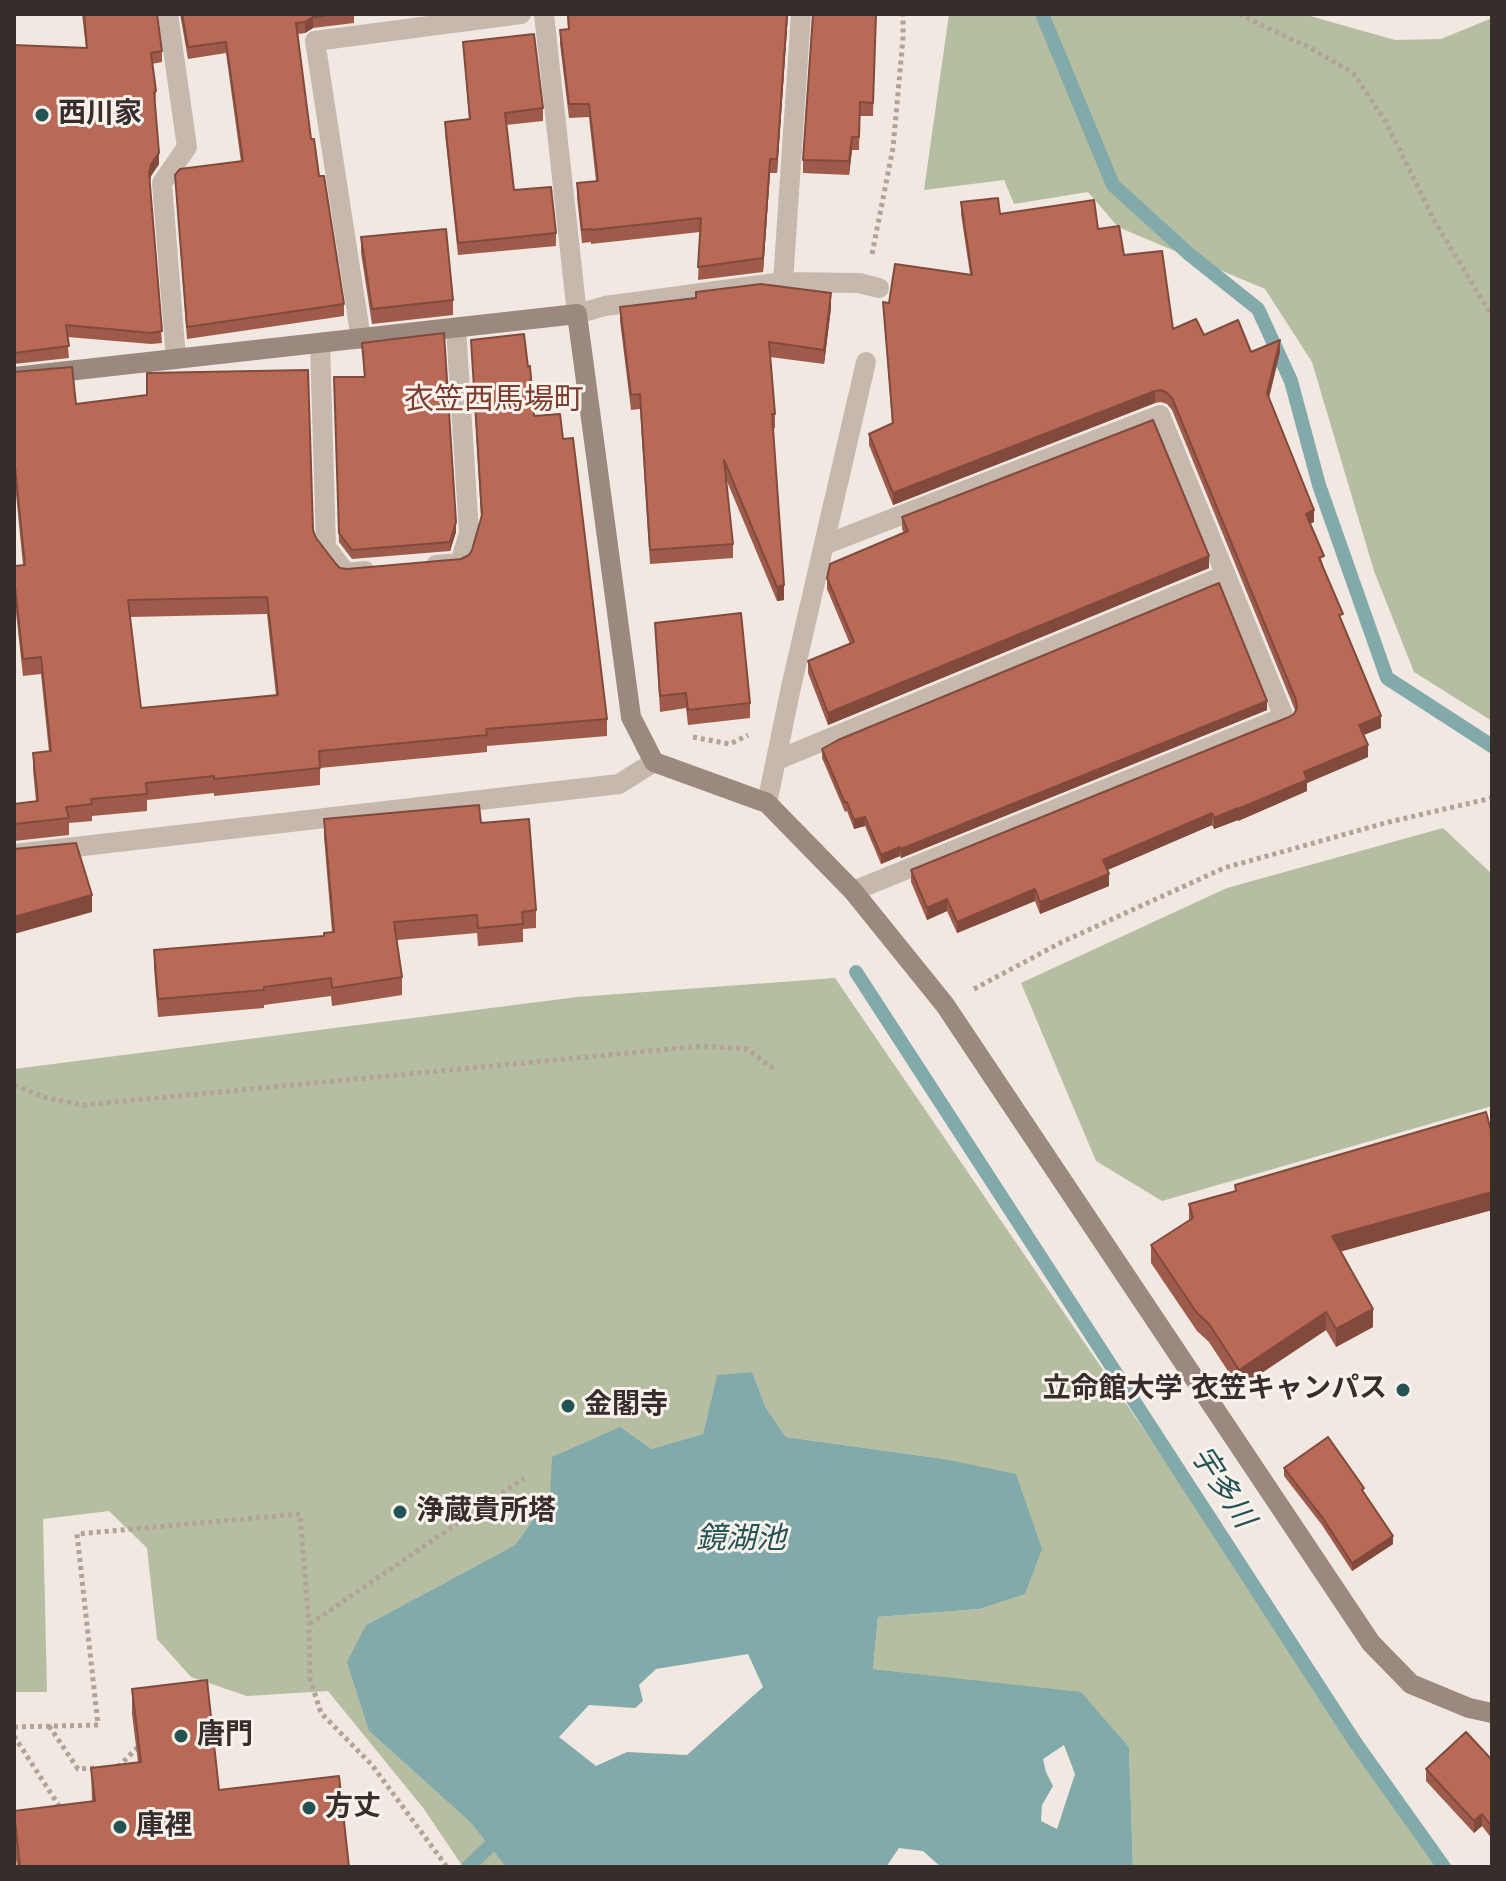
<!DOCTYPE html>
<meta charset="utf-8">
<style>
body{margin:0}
#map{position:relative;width:1506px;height:1881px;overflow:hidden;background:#f0e8e1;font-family:Jost,sans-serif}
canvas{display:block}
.frame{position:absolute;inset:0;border:16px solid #372e2b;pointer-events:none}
</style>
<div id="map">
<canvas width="1506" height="1881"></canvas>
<div class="frame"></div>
</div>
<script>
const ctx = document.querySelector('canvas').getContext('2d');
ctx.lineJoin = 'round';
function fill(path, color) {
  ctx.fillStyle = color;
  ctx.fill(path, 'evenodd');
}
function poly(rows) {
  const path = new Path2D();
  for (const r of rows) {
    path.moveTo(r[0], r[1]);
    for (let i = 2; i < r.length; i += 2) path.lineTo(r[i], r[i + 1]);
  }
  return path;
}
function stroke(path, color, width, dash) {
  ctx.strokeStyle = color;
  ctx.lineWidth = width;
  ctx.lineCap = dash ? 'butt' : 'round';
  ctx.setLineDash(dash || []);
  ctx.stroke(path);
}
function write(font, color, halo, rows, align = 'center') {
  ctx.font = font + ' Jost,"Noto Sans JP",sans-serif';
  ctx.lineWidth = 6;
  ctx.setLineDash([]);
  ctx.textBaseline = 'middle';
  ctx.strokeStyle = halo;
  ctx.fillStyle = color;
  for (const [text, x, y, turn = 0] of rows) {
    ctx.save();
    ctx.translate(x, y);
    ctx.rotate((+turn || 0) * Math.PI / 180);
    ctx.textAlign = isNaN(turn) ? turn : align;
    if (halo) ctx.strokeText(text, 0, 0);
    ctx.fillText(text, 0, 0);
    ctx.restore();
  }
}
fill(poly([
 [949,14,1303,14,1395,40,1441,39,1492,18,1492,721,1414,672,1374,571,1312,362,1265,289,1118,227,1088,192,1014,204,1004,180,924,190],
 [1443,828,1492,874,1492,1106,1162,1201,1096,1161,1021,983,1227,888],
 [835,978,1443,1867,1133,1867,1129,1747,1081,1693,873,1669,878,1617,979,1609,944,1459,786,1437,766,1408,752,1372,717,1376,703,1434,651,1449,550,1496,515,1545,366,1625,369,1731,470,1822,506,1867,463,1867,424,1809,328,1691,247,1696,191,1677,157,1639,147,1548,109,1511,43,1519,47,1692,14,1692,14,1069,577,997]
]), '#b6bea2');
fill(poly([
 [752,1372,766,1408,786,1437,944,1459,1016,1474,1042,1549,1025,1594,979,1609,878,1617,873,1669,1081,1692,1129,1747,1133,1867,941,1867,923,1851,899,1848,886,1867,506,1867,470,1822,369,1731,347,1662,366,1625,515,1545,550,1496,552,1457,620,1427,651,1449,703,1434,717,1375],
 [748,1654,763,1687,687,1755,627,1752,596,1766,559,1737,589,1705,635,1708,643,1701,639,1685,656,1669],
 [1064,1745,1075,1774,1057,1829,1041,1821,1042,1805,1053,1786,1046,1772,1043,1759]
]), '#83aaaa');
stroke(poly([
 [1042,14,1113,185,1189,254,1258,309,1291,381,1319,485,1387,678,1492,746],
 [856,972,1355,1742,1444,1867],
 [468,1867,492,1844]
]), '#83aaaa', 14);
stroke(poly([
 [1239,14,1312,49,1353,73,1386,122,1435,222,1492,316],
 [872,254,893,148,903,38,903,14],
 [693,737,730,744,748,735],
 [974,989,1062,942,1224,868,1389,822,1492,798],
 [14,1085,43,1097,83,1105,702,1046,747,1049,775,1070],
 [310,1624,524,1478],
 [49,1726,78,1769,96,1768],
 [14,1727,98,1725,77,1534,300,1514,309,1625,310,1679,321,1713,372,1765,447,1867],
 [14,1736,61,1809],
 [118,1767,139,1746]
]), '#b3a298', 5, [4, 4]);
stroke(poly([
 [544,14,577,314,605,306,783,282,859,283,879,288],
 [783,282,801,14],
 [361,339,315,41,521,14],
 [320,343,326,547,346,573,365,571],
 [824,545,1160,415,1284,717,853,891],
 [436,565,460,563,469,533,456,328],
 [777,760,1226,575]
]), '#c7b8ae', 20);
stroke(poly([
 [168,14,187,147,162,183,176,359],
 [767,803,791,687,866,362],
 [14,854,619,784,654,762]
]), '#c7b8ae', 20);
stroke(poly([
 [14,377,577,314,631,717,654,762,767,803,853,891,945,1005,1371,1643,1411,1684,1469,1708,1492,1713]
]), '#9b887f', 20);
fill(poly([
 [82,14,157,14,162,51,162,62,152,64,156,91,155,103,159,164,151,176,150,181,162,343,151,344,67,337,69,358,14,364,14,45,86,48],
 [180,14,354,14,354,23,313,28,305,33,298,34,311,139,344,304,344,316,187,339,175,175,241,162,226,53,188,59],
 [567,14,788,14,777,173,770,173,763,272,698,280,700,232,591,244,591,242,582,243,577,197,577,183,596,181,589,117,569,118,560,44,560,30,568,29],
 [876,14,873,116,860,116,859,150,852,150,849,175,803,173,803,160],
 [463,42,543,108,543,121,506,125,514,190,556,233,556,246,458,255,445,134,445,122,469,119],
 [961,202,1000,214,1098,229,1124,255,1173,329,1204,335,1251,352,1280,352,1269,398,1314,522,1310,524,1324,568,1343,626,1381,728,1363,735,1368,757,1307,783,1307,791,1238,821,1238,820,1214,829,1212,825,1107,870,1109,886,1040,914,1035,901,957,933,947,911,927,920,911,882,911,870,1289,717,1294,714,1295,710,1172,410,1167,404,1161,402,1155,403,893,505,869,445,869,434,892,424,883,302,889,303,970,274,961,214],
 [361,237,453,300,453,315,372,324,361,253],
 [696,298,831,308,824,364,770,357,775,414,775,428,773,428,784,600,777,601,726,479,733,544,733,558,650,564,640,409,631,410,620,321,620,307],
 [471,340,534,416,563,439,607,719,607,736,487,746,487,752,320,768,320,785,214,796,214,793,147,800,147,811,92,816,92,821,69,823,69,835,14,841,14,804,36,801,33,770,33,753,49,752,41,674,23,676,14,595,14,566,23,565,14,474,14,372,76,404,313,530,316,538,336,564,340,568,347,569,461,559,469,555,472,550,481,518],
 [267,614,276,695,141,708,130,617],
 [362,343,456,532,450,551,352,559,339,542,334,377,364,377],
 [902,517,1209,568,828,725,808,673,808,661,850,644,827,589,827,578,904,533,902,529],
 [655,623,750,703,750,718,688,725,686,708,660,712],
 [1267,710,901,858,900,856,881,864,865,826,854,829,847,811,845,812,822,758,822,749],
 [324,819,481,823,536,910,536,928,523,929,523,942,478,946,477,933,397,940,402,977,402,995,332,1006,331,996,264,1005,264,1008,158,1017,154,968,154,950,324,936,332,932,324,837],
 [1492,1134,1492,1210,1341,1251,1373,1327,1336,1347,1326,1330,1239,1388,1209,1342,1197,1331,1151,1263,1151,1245,1189,1220,1189,1204,1235,1192,1235,1185],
 [1284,1468,1364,1494,1393,1544,1352,1571,1322,1525,1284,1476],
 [132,1689,219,1790,349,1867,17,1867,14,1845,14,1811,92,1802,91,1768,138,1762,132,1714],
 [1492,1760,1492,1839,1482,1826,1474,1833,1426,1781,1426,1769]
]), '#9e5b4b');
fill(poly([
 [787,14,788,14,777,173,777,159],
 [313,17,313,28,305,33,305,22],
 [852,137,852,150,849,175,849,161],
 [159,153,159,164,151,176,149,184,149,173,151,164],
 [770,159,770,173,763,272,763,258],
 [831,293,831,308,824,364,824,350],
 [1280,340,1280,352,1267,405,1267,393],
 [1155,391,1155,403,893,505,893,493],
 [1314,510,1314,522,1306,525,1306,514],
 [456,522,456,532,450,551,450,542],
 [1209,556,1209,568,828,725,828,713],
 [784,585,784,600,777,601,777,587],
 [1267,701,1267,710,901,858,901,849],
 [1381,716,1381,728,1359,737,1359,725],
 [1368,745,1368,757,1307,783,1307,791,1238,821,1238,809,1304,772],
 [1238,808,1238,820,1214,829,1214,818],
 [1212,813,1212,825,1103,872,1103,860],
 [865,817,865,826,854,829,854,820],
 [900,847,900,856,881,864,881,855],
 [1109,874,1109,886,1040,914,1040,902],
 [1035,889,1035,901,957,933,957,922],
 [92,895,92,912,14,934,14,917],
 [947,899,947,911,927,920,927,908],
 [1492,1192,1492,1210,1332,1254,1332,1236],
 [1373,1309,1373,1327,1336,1347,1336,1329],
 [1326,1312,1326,1330,1239,1388,1239,1370],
 [1393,1536,1393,1544,1352,1571,1352,1563],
 [1482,1814,1482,1826,1474,1833,1474,1821]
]), '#814a3d');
const building = poly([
 [84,14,157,14,162,51,151,53,156,91,154,92,159,153,151,164,149,173,162,331,151,333,66,325,69,346,14,353,14,45,87,48,84,14],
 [182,14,335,14,313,17,305,22,296,23,311,139,314,139,319,176,324,176,344,304,187,327,175,175,180,169,243,161,226,42,188,47,182,14],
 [568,14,787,14,777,159,770,159,763,258,698,267,701,218,591,230,591,229,582,230,577,183,598,181,589,104,569,104,560,30,569,29,568,14],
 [813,14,876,14,873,103,860,102,859,137,852,137,849,161,803,160,813,14],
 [534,34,543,108,505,113,514,190,551,187,556,233,458,243,445,122,470,119,463,42,534,34],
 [998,198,1000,214,1094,200,1098,229,1119,226,1124,255,1162,251,1173,329,1196,319,1204,335,1238,320,1251,352,1280,340,1267,393,1314,510,1306,514,1324,556,1319,558,1343,614,1339,615,1381,716,1359,725,1368,745,1304,772,1307,780,1238,809,1238,808,1214,818,1212,813,1103,860,1109,874,1040,902,1035,889,957,922,947,899,927,908,911,870,1289,717,1294,714,1297,708,1296,700,1238,559,1172,398,1167,393,1161,390,1155,391,893,493,869,434,893,423,883,302,889,303,895,264,972,275,961,202,998,198],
 [446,229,453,300,372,309,361,237,446,229],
 [761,284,831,293,824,350,769,342,775,414,772,414,784,585,777,587,724,460,733,544,650,550,640,394,631,395,620,307,696,298,696,292,761,284],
 [444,333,456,522,450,542,352,550,339,533,334,377,365,377,362,343,444,333],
 [524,334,528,367,530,366,534,416,560,414,563,439,573,438,607,719,486,729,487,735,319,751,320,768,214,779,214,776,146,783,147,794,91,799,92,804,66,807,69,818,14,824,14,804,38,801,33,753,51,751,41,657,23,659,14,578,14,566,25,565,14,457,14,372,72,367,76,404,147,395,147,373,308,370,313,530,316,538,336,564,340,568,347,569,461,559,469,555,472,550,482,515,471,340,524,334],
 [267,597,278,695,141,708,128,600,267,597],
 [1153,420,1209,556,828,713,808,661,854,642,827,578,830,564,908,531,902,517,1153,420],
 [1219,583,1267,701,901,849,900,847,881,855,865,817,854,820,847,802,845,803,822,749,838,740,1219,583],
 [741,613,750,703,688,710,686,693,660,696,655,623,741,613],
 [479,805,481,823,529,819,536,910,522,912,523,924,478,928,477,915,394,922,402,977,332,988,331,978,264,987,264,990,158,999,154,950,324,936,324,933,334,932,324,819,479,805],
 [76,843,92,895,14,917,14,849,76,843],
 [1486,1112,1492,1134,1492,1192,1332,1236,1373,1309,1336,1329,1326,1312,1239,1370,1209,1324,1197,1313,1151,1245,1193,1218,1189,1204,1236,1191,1235,1185,1486,1112],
 [1328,1437,1364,1488,1362,1490,1393,1536,1352,1563,1322,1517,1284,1468,1328,1437],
 [207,1680,219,1790,339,1776,349,1867,20,1867,14,1811,95,1801,91,1768,141,1762,132,1689,207,1680],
 [1466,1732,1492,1760,1492,1827,1482,1814,1474,1821,1426,1769,1466,1732]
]);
fill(building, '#b86a57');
stroke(building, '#814a3d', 2);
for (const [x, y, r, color] of [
 [42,115,8,"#255354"],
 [1403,1390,8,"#255354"],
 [568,1406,8,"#255354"],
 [400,1512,8,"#255354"],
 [181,1736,8,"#255354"],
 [309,1808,8,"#255354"],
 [120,1827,8,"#255354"]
]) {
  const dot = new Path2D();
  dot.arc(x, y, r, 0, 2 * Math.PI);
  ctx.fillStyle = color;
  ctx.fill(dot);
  stroke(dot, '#f8f2ed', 3);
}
write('bold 28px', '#372e2b', '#f8f2ed', [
 ["西川家",58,115],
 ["立命館大学 衣笠キャンパス",1387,1390,"right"],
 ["金閣寺",584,1406],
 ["浄蔵貴所塔",416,1512],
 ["唐門",197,1736],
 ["方丈",325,1808],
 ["庫裡",136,1827]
], 'left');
write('30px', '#7c3d2e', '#f8f2ed', [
 ["衣笠西馬場町",494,402]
]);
write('italic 30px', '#255354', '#f8f2ed', [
 ["宇多川",1221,1488,57],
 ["鏡湖池",741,1541]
]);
</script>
